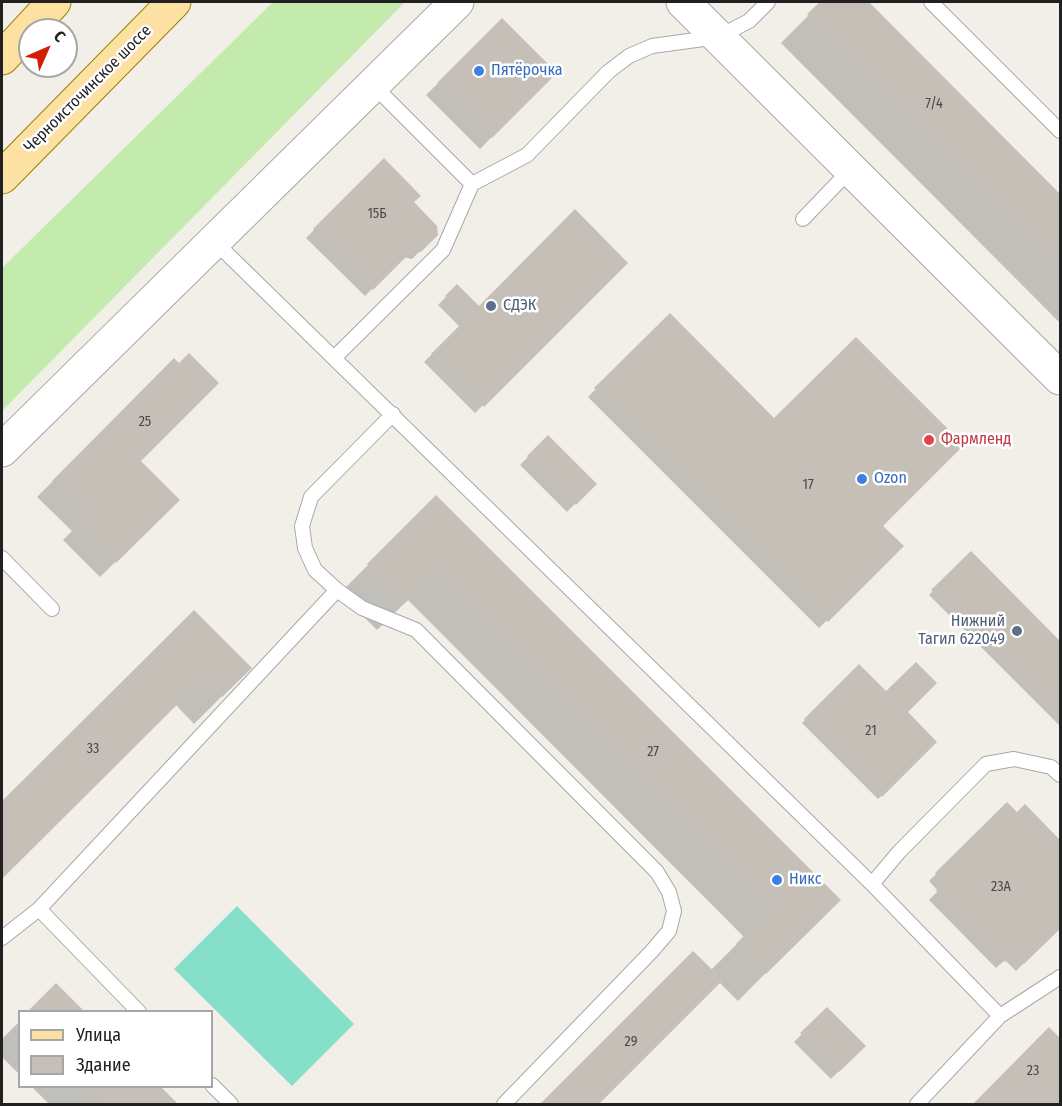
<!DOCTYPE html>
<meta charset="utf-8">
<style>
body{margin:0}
#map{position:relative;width:1062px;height:1106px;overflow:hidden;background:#f1efe8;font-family:"Fira Sans Condensed",sans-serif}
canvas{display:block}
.frame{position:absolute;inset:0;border:3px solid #212121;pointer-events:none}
.legend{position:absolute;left:18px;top:1010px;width:195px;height:78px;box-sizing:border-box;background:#fff;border:2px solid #a6a6a6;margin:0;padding:8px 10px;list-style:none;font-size:18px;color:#212121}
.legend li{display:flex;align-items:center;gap:12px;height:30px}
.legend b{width:30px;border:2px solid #a6a6a6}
.north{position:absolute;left:18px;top:18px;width:60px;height:60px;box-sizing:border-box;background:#fff;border:2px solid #a6a6a6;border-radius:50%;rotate:45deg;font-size:16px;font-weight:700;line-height:24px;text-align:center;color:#212121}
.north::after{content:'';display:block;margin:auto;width:21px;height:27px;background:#d21d00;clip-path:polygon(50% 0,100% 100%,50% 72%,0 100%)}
</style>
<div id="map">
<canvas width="1062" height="1106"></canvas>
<div class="frame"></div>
<ul class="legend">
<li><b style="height:8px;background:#fce1a2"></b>Улица</li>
<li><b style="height:16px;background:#c6bfb7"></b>Здание</li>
</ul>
<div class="north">С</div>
</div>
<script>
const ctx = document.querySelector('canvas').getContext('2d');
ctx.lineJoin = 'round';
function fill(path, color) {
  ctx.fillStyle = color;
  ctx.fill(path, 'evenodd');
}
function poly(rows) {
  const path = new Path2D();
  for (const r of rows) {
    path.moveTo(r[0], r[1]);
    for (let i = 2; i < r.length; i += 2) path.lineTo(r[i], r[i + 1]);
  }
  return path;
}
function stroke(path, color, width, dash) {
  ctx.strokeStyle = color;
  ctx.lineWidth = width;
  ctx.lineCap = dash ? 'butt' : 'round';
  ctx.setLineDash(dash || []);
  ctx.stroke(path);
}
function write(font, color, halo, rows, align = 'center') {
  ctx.font = font + ' "Fira Sans Condensed",sans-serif';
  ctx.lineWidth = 5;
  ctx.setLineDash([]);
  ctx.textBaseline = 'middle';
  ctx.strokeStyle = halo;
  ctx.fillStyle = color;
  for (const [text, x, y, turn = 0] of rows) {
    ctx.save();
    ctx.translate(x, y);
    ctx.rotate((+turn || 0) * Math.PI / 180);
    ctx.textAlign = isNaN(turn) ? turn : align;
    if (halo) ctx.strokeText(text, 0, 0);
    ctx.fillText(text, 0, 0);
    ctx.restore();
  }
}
fill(poly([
 [273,2,405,2,2,411,2,268]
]), '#c4ebae');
fill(poly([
 [237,906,354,1024,292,1086,174,969]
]), '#86dfc9');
fill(poly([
 [822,2,867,2,1060,196,1060,323,781,43],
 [502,20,555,73,480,149,426,95],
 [384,160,436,235,412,259,404,257,365,296,306,238],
 [626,263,475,413,424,362,460,327,438,305,457,286,479,308],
 [670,315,901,546,819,628,588,397],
 [174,360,139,461,178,500,100,577,63,540,72,531,37,497],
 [548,437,594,484,567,512,520,465],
 [436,497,838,900,738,1001,719,982,597,1104,542,1104,693,953,711,970,744,937,408,600,377,630,340,593],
 [971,553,1060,643,1060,726,929,595],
 [194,612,250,668,194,724,175,704,2,877,2,803],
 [859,666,935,742,878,799,802,723],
 [1007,804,1017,815,1025,806,1060,842,1060,927,1016,971,1005,960,996,968,929,900,938,891,929,881],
 [827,1009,864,1046,831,1079,794,1042],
 [20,1021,20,1075,2,1057,2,1039],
 [1049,1029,1060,1040,1060,1104,974,1104],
 [31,1086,158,1086,176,1104,49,1104]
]), '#0003');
fill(poly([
 [820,2,869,2,1060,194,1060,268,807,14],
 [502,18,557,73,492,138,437,83],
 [384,158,421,196,414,202,437,226,438,235,421,252,413,250,373,290,313,229],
 [575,209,628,263,484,407,431,354,467,318,445,296,457,284,479,306],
 [670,313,774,418,856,337,964,445,883,526,904,546,828,622,594,388],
 [189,353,219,383,141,461,180,500,116,563,78,524,87,515,52,481,174,358,179,363],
 [548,435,597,484,576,505,527,456],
 [436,495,841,900,766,974,736,944,771,908,436,573,405,603,367,564],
 [971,551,1060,641,1060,720,931,590],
 [194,610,252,668,222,697,204,678,2,879,2,801],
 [916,662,937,683,908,712,937,742,882,797,804,719,859,664,886,691],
 [1007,802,1017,812,1025,804,1060,840,1060,929,1024,964,1014,953,1005,962,936,891,945,883,935,873],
 [693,951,723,980,599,1104,540,1104],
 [56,983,85,1012,27,1012],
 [827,1007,866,1046,839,1072,800,1033],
 [1049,1027,1060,1038,1060,1104,973,1104],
 [86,1086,160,1086,178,1104,104,1104]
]), '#c6bfb7');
const service = poly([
 [931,2,1060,131],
 [373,85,472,184],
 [803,219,851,169],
 [214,241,872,884,1000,1016],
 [335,357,443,250,472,184,527,155,608,72,629,56,652,46,718,37,749,21,768,2],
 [393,414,311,497,302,526,305,548,315,570,337,590,362,608,416,630,657,872,669,892,674,911,669,931,652,951,504,1104],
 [2,558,52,609],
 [872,884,899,852,986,764,1014,759,1051,767,1060,775],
 [39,909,139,1012],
 [2,938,39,909,337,590],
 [212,1085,231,1104],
 [917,1104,1000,1016,1060,977]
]);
const tertiary = poly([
 [683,2,1060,378],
 [2,450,457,2]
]);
const primary = poly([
 [2,58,54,2],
 [2,177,174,2]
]);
stroke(service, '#a8a8a8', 16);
stroke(tertiary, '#a8a8a8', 35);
stroke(primary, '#9e7f00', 35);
stroke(service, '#fff', 14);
stroke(tertiary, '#fff', 33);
stroke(primary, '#fce1a2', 33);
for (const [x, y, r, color] of [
 [479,71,6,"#3f7fe0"],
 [491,306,6,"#5c6f8a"],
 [929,440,6,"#e0444e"],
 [862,479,6,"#3f7fe0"],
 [1017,631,6,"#5c6f8a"],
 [777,880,6,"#3f7fe0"]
]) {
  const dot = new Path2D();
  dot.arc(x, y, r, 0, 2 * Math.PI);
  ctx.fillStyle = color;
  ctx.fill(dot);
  stroke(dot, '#fff', 2);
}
write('14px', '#4a4846', null, [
 ["7/4",934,104],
 ["15Б",377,214],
 ["25",145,422],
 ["17",808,485],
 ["21",871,731],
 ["33",93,749],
 ["27",653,752],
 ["23А",1001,887],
 ["29",631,1042],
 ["23",1033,1071]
]);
write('16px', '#366cbe', '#fff', [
 ["Пятёрочка",491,71],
 ["Ozon",874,479],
 ["Никс",789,880]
], 'left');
write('16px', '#212121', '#fff', [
 ["Черноисточинское шоссе",88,89,-45]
]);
write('16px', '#4e5e75', '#fff', [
 ["СДЭК",503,306],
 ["Нижний",1005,622,"right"],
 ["Тагил 622049",1005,640,"right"]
], 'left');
write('16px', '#be3a42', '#fff', [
 ["Фармленд",941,440]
], 'left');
</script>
